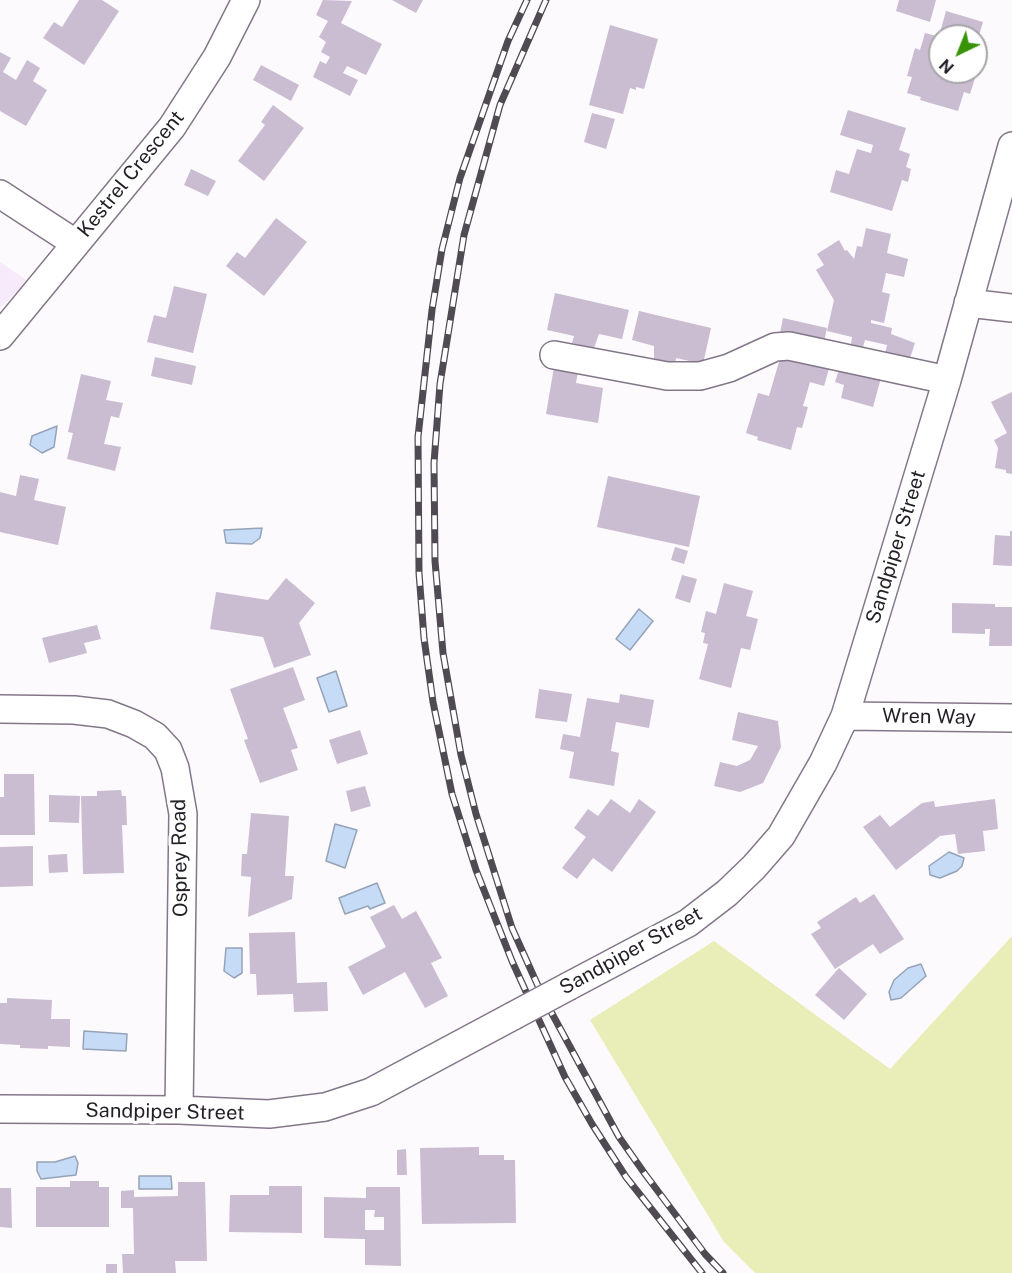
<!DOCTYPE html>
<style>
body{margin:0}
#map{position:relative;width:1012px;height:1273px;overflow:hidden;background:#fdfafe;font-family:"Public Sans",sans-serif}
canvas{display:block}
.north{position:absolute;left:928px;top:24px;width:60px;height:60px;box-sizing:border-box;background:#fff;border:2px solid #a7a5a9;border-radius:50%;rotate:223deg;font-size:16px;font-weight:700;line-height:24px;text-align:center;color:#241f27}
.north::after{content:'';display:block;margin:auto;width:21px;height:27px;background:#389309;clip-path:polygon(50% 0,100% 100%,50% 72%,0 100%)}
</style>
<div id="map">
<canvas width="1012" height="1273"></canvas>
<div class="north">N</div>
</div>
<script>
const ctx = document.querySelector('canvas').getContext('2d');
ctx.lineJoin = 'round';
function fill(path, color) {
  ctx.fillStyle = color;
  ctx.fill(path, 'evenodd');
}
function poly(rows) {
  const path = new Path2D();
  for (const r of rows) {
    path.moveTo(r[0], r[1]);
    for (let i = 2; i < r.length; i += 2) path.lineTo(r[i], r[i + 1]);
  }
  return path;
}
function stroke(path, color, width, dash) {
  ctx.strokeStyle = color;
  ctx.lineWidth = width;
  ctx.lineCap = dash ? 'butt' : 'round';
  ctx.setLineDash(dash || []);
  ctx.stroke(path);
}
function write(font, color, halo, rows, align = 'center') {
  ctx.font = font + ' "Public Sans",sans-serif';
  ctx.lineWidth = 6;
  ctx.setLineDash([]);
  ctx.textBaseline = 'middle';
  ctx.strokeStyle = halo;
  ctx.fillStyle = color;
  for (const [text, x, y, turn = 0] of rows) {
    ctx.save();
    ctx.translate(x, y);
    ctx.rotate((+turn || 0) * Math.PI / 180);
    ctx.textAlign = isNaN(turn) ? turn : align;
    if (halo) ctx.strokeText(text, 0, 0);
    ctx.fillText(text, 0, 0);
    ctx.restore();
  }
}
fill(poly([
 [0,262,28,281,0,308]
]), '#f6eafb');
fill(poly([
 [1012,936,1012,1273,755,1273,724,1242,590,1020,714,941,890,1069]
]), '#e9edb7');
const water = poly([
 [57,426,54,447,42,453,30,445,32,436,57,426],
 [262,528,260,538,252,544,226,543,224,530,262,528],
 [639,609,653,621,630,650,616,639,639,609],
 [336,671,347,706,329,712,317,678,336,671],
 [335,824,357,830,345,868,326,861,335,824],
 [949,852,964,858,962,866,957,871,940,878,930,875,929,866,949,852],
 [377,883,385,903,370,909,368,906,345,914,339,898,377,883],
 [226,948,242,948,242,973,234,978,224,971,226,948],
 [921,964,926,976,901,998,891,1000,889,992,894,980,908,968,921,964],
 [84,1031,127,1034,126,1051,83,1049,84,1031],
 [75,1156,78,1163,76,1175,41,1179,37,1171,37,1162,55,1162,75,1156],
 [139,1176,171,1176,172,1189,139,1189,139,1176]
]);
fill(water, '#c6dbf6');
stroke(water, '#95a3b8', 1.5);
fill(poly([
 [79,0,102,0,119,11,84,65,43,38,54,22,62,27],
 [323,0,352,1,341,23,382,44,366,75,347,66,343,73,358,80,350,96,313,77,320,61,326,64,330,57,321,52,326,42,319,37,328,21,316,15],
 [392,0,423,0,416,13],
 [899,0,936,0,930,22,896,11],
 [946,11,983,22,977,42,976,36,939,36],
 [610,25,658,39,644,89,636,87,636,90,630,88,623,114,589,105],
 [925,33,940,37,940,72,977,72,970,94,964,92,958,111,920,100,921,97,907,93,912,77,907,76,915,48,920,50],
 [0,52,11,58,3,72,16,80,27,60,40,68,33,81,47,90,26,126,0,111],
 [261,65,299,85,291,101,253,80],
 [273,105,304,128,264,181,238,161,265,125,261,122],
 [848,110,906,128,899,150,910,154,906,167,911,169,908,182,902,180,892,211,830,192,836,170,849,174,857,149,871,153,873,145,840,135],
 [592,113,615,119,606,149,584,142],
 [191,169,216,181,208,196,184,185],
 [276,218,307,242,264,296,226,266,237,252,245,258],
 [866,228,891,234,887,253,908,259,904,277,886,273,882,292,890,294,884,323,871,320,871,323,892,328,891,334,915,343,909,361,885,354,887,345,865,340,863,347,851,344,852,337,827,331,834,300,816,270,824,265,817,254,839,240,845,251,847,250,854,259,857,246,862,247],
 [174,286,207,294,193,353,147,342,154,315,166,318],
 [555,293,629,310,622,339,599,334,594,348,572,343,574,336,547,330],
 [639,311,711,328,703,364,676,358,675,366,654,361,654,346,632,340],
 [783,318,827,328,824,342,780,333],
 [781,355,829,369,824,386,810,382,803,406,808,407,802,428,797,427,791,450,757,440,758,437,746,433,758,393,769,396],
 [155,357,196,366,192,385,151,376],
 [840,366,881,378,873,407,841,398,844,385,835,382],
 [554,367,578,372,576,383,603,388,598,423,546,414],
 [81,374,111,381,106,400,123,403,119,418,111,416,104,444,121,447,115,471,67,459,73,433,68,432],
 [1012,392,1012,474,1006,473,1006,470,995,468,998,448,994,440,1007,433,991,402],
 [20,475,39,479,34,500,66,507,58,545,0,532,0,492,16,496],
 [608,476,700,496,689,547,597,527],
 [1010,531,1012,531,1012,566,993,565,995,535,1010,536],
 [675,547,688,551,684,564,671,560],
 [682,575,697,579,690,603,675,598],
 [286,578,315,603,299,623,311,655,274,668,263,637,210,629,216,592,268,600],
 [724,583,753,591,746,616,758,619,750,650,741,648,731,688,699,679,708,644,703,643,705,633,701,632,706,611,716,614],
 [952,603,995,604,995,607,1012,607,1012,646,989,646,990,629,985,629,985,634,952,633],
 [97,625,101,639,84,643,87,653,49,663,42,638],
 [293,667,305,700,283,708,298,748,291,750,298,770,260,783,244,740,248,739,230,689],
 [539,689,572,694,567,722,535,718],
 [620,694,654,700,649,728,616,722,611,751,619,753,614,786,569,778,574,752,560,749,563,734,580,737,587,698,619,703],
 [738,712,778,721,781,747,763,783,740,792,714,786,720,762,737,766,750,760,758,746,732,740],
 [360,730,368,754,337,764,329,740],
 [4,774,34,774,35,835,0,835,0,797,4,797],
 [365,786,371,806,351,812,346,791],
 [121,790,122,796,126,796,127,825,122,825,124,873,83,874,81,796,97,796,97,791],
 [49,795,80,796,79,823,49,822],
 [611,799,630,813,639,799,656,812,612,872,593,858,577,879,562,868,586,837,574,828,588,809,598,816],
 [995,799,998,829,983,831,985,851,958,854,955,834,940,836,896,870,863,827,880,815,890,827,922,803,934,801,935,807],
 [251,813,289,816,285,876,294,876,292,899,248,917,251,877,241,876,242,854,247,854],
 [33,846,33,886,0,887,0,847],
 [67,854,68,872,49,873,48,855],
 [874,894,904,939,880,954,873,944,835,969,811,934,821,928,817,922,856,897,860,903],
 [394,905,402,919,416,911,442,958,431,963,448,996,425,1008,405,972,363,995,348,967,386,947,370,917],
 [295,932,297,983,327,982,328,1011,294,1012,293,994,257,995,256,974,250,974,249,933],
 [839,968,867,994,844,1020,815,995],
 [7,998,52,1000,51,1019,70,1019,70,1047,48,1046,48,1049,20,1048,20,1045,0,1044,0,1003,7,1003],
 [479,1147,479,1155,504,1155,504,1160,515,1160,516,1223,422,1224,420,1148],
 [406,1149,407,1175,397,1175,397,1150],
 [70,1181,99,1181,99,1187,109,1187,109,1227,36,1227,36,1187,70,1187],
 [178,1182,205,1182,207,1261,175,1261,176,1273,123,1273,122,1254,134,1254,133,1208,121,1208,121,1191,134,1190,134,1197,178,1196],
 [269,1186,302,1186,302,1233,229,1232,230,1195,269,1195],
 [366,1187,400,1187,401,1266,365,1265,365,1239,324,1238,324,1197,366,1198],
 [365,1210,375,1210,374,1217,384,1217,384,1230,365,1230],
 [0,1188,11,1188,12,1228,0,1227],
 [106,1264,117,1264,117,1273,106,1273]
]), '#cabcd1');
const minor = poly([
 [0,194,75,243],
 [968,303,1012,308],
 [0,336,172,127,217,57,246,0],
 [554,355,667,376,700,376,729,368,775,347,789,346,947,380],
 [0,709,74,710,108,714,134,724,155,736,168,750,175,768,183,814,179,1110],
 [845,716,1012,718],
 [569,986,688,923,727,893,754,867,781,836,823,763,845,716,947,380,1012,146],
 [0,1109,179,1110,269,1114,325,1107,371,1092,513,1016]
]);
stroke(minor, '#837689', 30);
stroke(minor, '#fff', 27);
const rail = poly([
 [527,0,508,41,460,178,442,249,432,310,418,437,419,573,424,638,433,702,452,794,476,870,512,961,565,1077,592,1124,626,1177,702,1273],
 [546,0,500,105,464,235,440,384,434,463,435,561,443,653,461,755,476,814,512,928,543,997,619,1137,645,1174,705,1254,723,1273]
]);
stroke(rail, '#504b52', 7);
stroke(rail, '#fff', 4.5, [14]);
const minorBridge = poly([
 [513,1016,569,986]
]);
stroke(minorBridge, '#837689', 30, []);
stroke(minorBridge, '#fff', 27);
write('20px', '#241f27', '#fff', [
 ["Kestrel Crescent",131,174,-51],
 ["Sandpiper Street",896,547,-73],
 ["Wren Way",929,717,1],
 ["Osprey Road",180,858,-91],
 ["Sandpiper Street",631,951,-29],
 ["Sandpiper Street",165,1112,1]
]);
</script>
